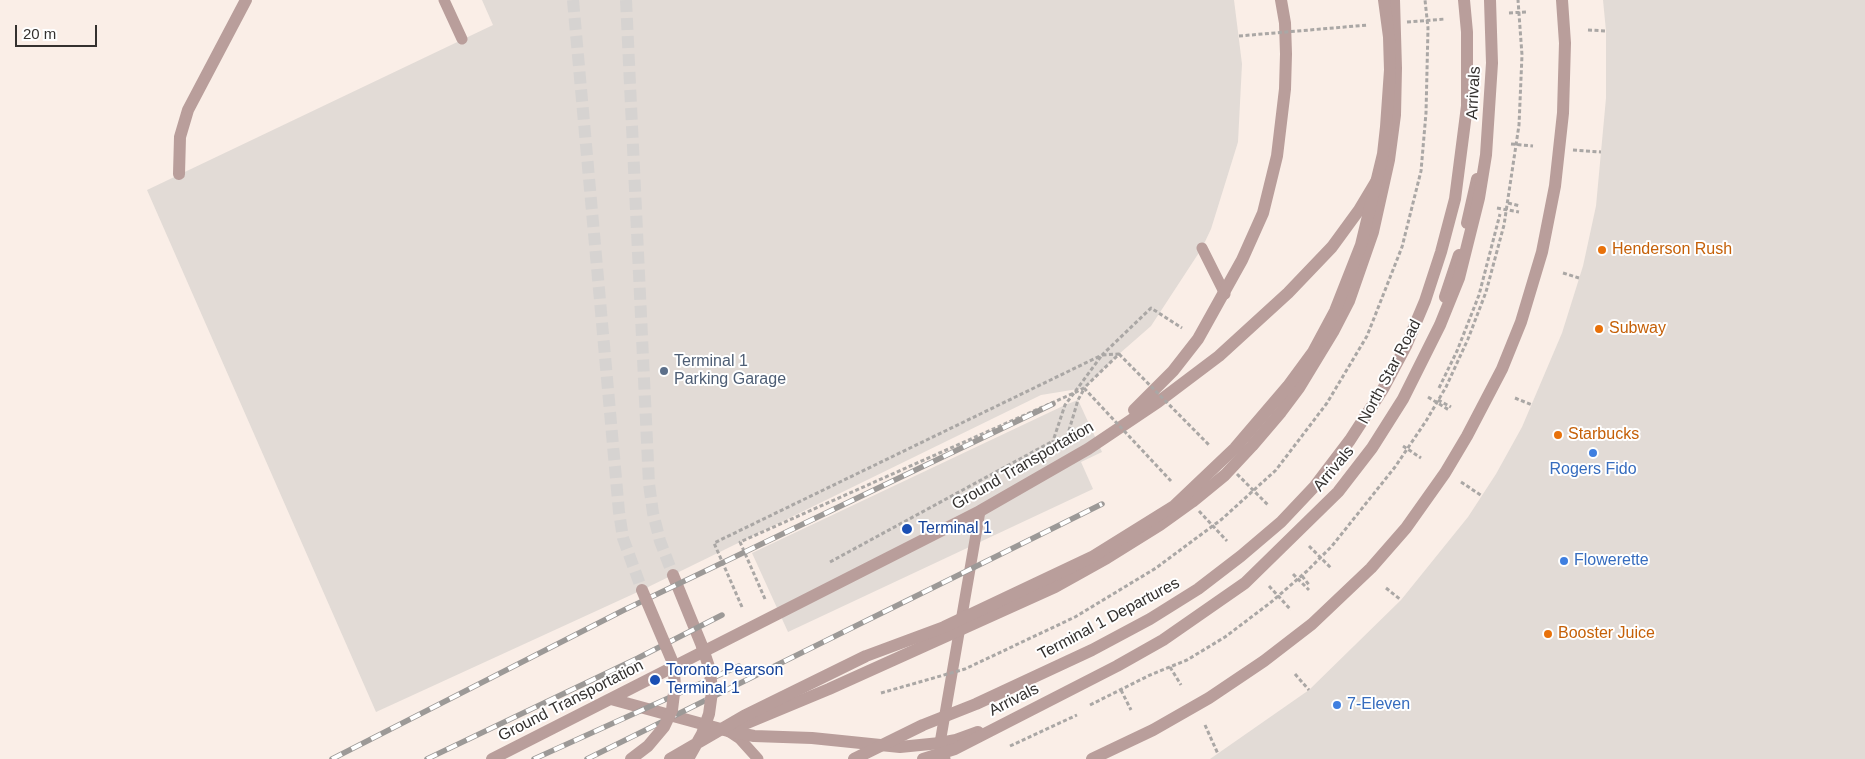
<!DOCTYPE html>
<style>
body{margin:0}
#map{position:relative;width:1865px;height:759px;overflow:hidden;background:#fefbf9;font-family:Helvetica,sans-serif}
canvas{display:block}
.scale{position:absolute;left:15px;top:25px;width:82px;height:22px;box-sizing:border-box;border:2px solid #34312f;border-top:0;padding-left:6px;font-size:15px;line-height:18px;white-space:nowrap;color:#34312f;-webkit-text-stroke:4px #fff;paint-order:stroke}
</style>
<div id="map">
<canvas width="1865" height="759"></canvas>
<div class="scale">20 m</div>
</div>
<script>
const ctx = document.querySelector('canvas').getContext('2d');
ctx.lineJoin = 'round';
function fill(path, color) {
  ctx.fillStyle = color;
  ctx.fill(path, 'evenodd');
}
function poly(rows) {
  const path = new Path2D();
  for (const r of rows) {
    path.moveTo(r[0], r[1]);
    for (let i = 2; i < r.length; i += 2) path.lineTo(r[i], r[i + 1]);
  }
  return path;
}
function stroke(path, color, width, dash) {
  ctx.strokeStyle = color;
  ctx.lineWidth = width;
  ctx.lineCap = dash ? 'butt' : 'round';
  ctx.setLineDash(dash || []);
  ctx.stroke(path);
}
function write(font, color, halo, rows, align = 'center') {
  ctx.font = font + ' Helvetica,sans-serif';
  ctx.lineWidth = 4;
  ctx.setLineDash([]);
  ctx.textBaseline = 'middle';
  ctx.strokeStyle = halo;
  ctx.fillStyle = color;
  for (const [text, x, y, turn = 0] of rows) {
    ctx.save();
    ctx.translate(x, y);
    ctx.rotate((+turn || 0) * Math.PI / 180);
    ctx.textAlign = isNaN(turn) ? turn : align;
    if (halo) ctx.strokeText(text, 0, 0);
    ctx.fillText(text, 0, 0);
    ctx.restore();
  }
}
fill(poly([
 [0,0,1865,0,1865,759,0,759]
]), '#faeee7');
fill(poly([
 [482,0,1234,0,1242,64,1238,142,1211,229,1202,248,1151,326,1119,354,1084,388,1041,395,642,590,376,712,147,190,493,25],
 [1603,0,1865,0,1865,759,1210,759,1309,690,1401,600,1468,517,1496,474,1522,427,1562,333,1583,266,1596,206,1606,98,1606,31],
 [1078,400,1102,452,1081,462,1093,489,788,632,752,553,1065,405]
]), '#e2dbd6');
stroke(poly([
 [573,0,619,512,623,538,642,590],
 [626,0,649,484,653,513,660,541,673,575]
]), '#d6d3d1', 12, [12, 6]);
stroke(poly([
 [1588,30,1606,31],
 [1508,203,1520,206],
 [1497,208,1519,212],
 [1563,273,1579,278],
 [1439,388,1457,351,1479,295,1500,214],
 [1428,397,1449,410],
 [1515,398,1532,405],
 [1438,400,1451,407],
 [1067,437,1078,400,1084,389],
 [830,562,1053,441],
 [1293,574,1309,590],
 [1302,576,1310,586],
 [1386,588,1401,600],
 [765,599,740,542,1074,393,1084,388,1119,354,1102,355,1074,393,1065,405,1053,441,1055,445],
 [742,607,714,543,1102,355,1151,308,1182,328],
 [1295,674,1309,690],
 [1010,746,1077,715]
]), '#aaa7a5', 3, [4, 2.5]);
stroke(poly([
 [444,0,462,39],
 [1202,248,1225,294],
 [728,731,740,739,758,759],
 [945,759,940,743,980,511]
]), '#b99e9b', 11);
stroke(poly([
 [179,174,180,137,188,110,246,0],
 [1467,223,1477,179],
 [1445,297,1459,255],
 [1134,410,1173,371,1198,339,1242,260,1263,213,1277,156,1285,89,1286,54,1285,23,1281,0],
 [673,575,702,646],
 [611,699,728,731,754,736,812,738,900,747,940,743,956,740,978,732],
 [728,731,829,689,1055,587,1107,558,1160,525,1192,502,1225,475,1252,446,1281,412,1299,388,1333,332,1349,301,1373,232,1389,160,1395,115,1396,68,1394,0],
 [492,759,980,511,1088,449,1158,402,1219,356,1288,293,1332,247,1359,210,1389,160],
 [1092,759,1153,730,1209,698,1264,661,1312,624,1371,568,1406,528,1445,473,1467,436,1502,369,1521,322,1542,252,1555,186,1563,113,1565,43,1562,0]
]), '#b99e9b', 12);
const rail = poly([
 [332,759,624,610,1053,404],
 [427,759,638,658,722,615],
 [534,759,739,666],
 [587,759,1102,504]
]);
stroke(rail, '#9c9997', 5.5);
stroke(rail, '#fff', 4, [11]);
stroke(poly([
 [1509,13,1526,12],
 [1407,22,1445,19],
 [1239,36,1368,25],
 [1511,144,1533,146],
 [1573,150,1601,152],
 [1119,354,1210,446],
 [1084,388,1171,481],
 [1403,446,1421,458],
 [1237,474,1269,506],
 [1461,482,1482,496],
 [1199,511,1227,541],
 [1309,546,1332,569],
 [1269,586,1291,610],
 [1170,667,1181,685],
 [1121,690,1131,710],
 [881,693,965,669,1075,617,1156,568,1222,519,1276,470,1327,403,1367,336,1402,247,1421,171,1426,113,1428,28,1425,0],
 [1090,705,1150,675,1187,660,1225,637,1270,603,1307,571,1332,546,1395,467,1426,421,1446,387,1468,339,1486,292,1504,225,1519,125,1522,55,1518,0],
 [1205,725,1218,754]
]), '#aaa7a5', 3, [4, 2.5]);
stroke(poly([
 [631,759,648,746,664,727,672,710,675,685,673,663,642,590],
 [670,759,744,716,866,656,944,627,1092,557,1174,506,1235,448,1288,386,1313,352,1335,311,1361,245,1383,154,1386,127,1390,70,1389,37,1384,0],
 [688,759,702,734,709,714,712,692,710,670,702,646],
 [854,759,923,725,976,704,1092,650,1150,619,1198,589,1241,556,1281,522,1315,486,1350,440,1383,389,1406,346,1425,301,1441,252,1455,199,1467,106,1467,32,1464,0],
 [923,759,955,749,1117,666,1163,640,1245,583,1338,492,1372,448,1403,399,1440,325,1459,278,1479,198,1486,155,1492,63,1490,0]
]), '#b99e9b', 12);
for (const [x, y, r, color] of [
 [1602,250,5,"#e8710a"],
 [1599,329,5,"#e8710a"],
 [664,371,5,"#5c6f8a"],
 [1558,435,5,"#e8710a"],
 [1593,453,5,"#3f7fe0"],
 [907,529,6,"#1a4fb4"],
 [1564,561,5,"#3f7fe0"],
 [1548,634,5,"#e8710a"],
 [655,680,6,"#1a4fb4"],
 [1337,705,5,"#3f7fe0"]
]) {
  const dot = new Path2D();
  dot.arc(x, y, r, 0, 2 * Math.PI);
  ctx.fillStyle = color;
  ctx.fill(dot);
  stroke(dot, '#fff', 2);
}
write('16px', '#34312f', '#fff', [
 ["Arrivals",1474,93,-87],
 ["North Star Road",1390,372,-62],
 ["Ground Transportation",1023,466,-30],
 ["Arrivals",1334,469,-50],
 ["Terminal 1 Departures",1109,619,-28],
 ["Arrivals",1014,700,-27],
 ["Ground Transportation",571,701,-27]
]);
write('16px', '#c56008', '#fff', [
 ["Henderson Rush",1612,250],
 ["Subway",1609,329],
 ["Starbucks",1568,435],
 ["Booster Juice",1558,634]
], 'left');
write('16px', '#4e5e75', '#fff', [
 ["Terminal 1",674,362],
 ["Parking Garage",674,380]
], 'left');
write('16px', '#366cbe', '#fff', [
 ["Rogers Fido",1593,470,"center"],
 ["Flowerette",1574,561],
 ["7-Eleven",1347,705]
], 'left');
write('16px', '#164399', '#fff', [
 ["Terminal 1",918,529],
 ["Toronto Pearson",666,671],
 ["Terminal 1",666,689]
], 'left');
</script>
